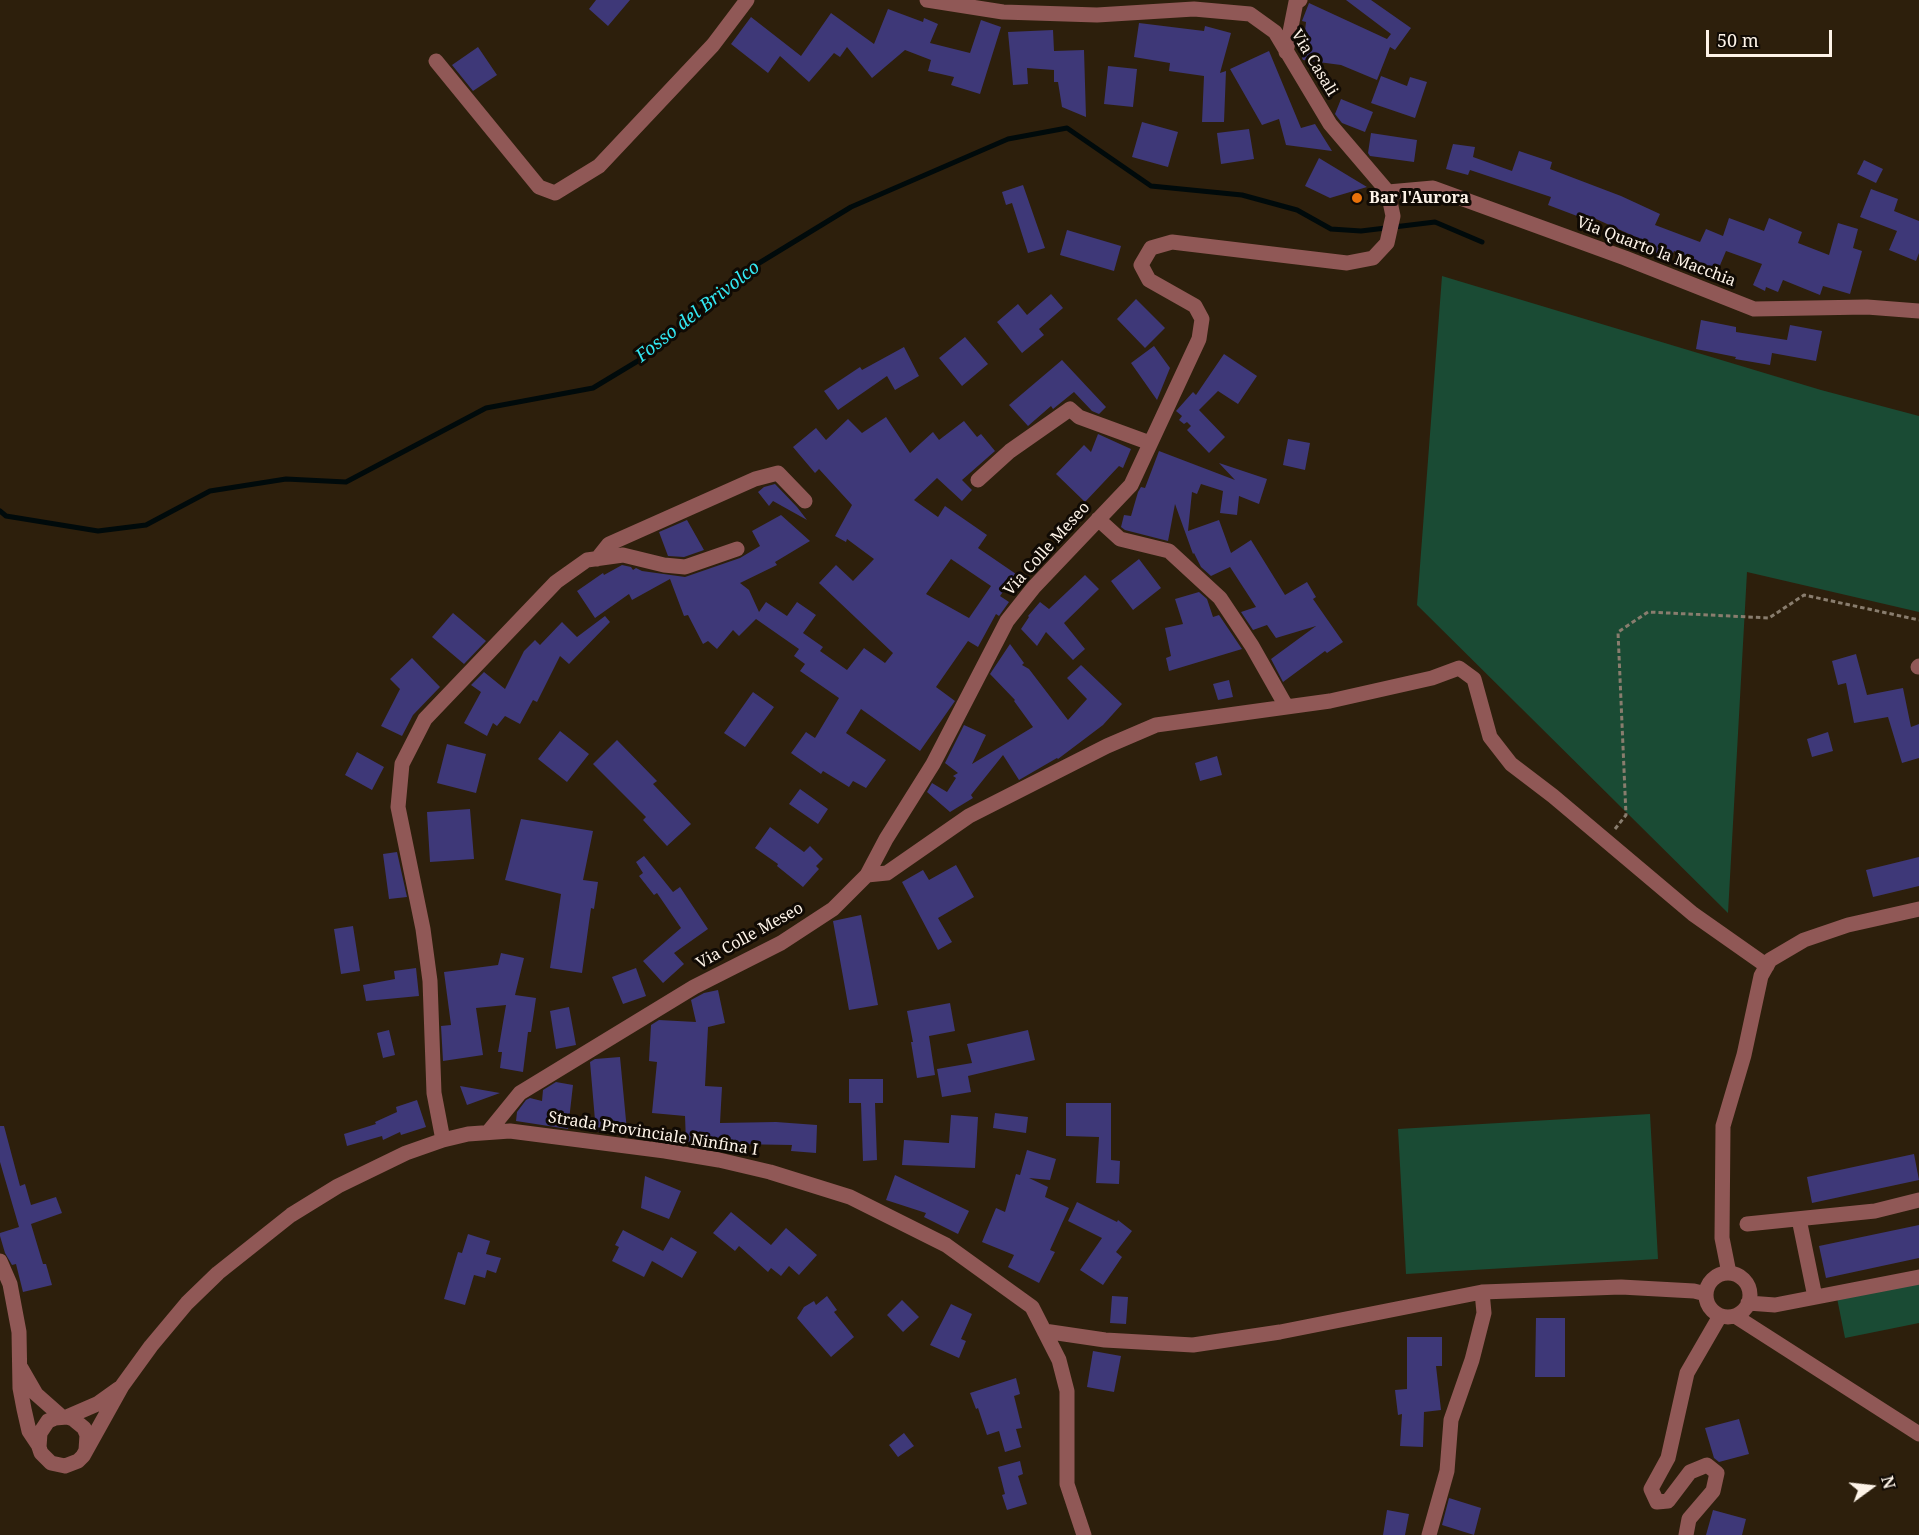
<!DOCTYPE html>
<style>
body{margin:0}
#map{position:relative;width:1919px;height:1535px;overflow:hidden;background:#2d1f0c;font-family:"Noto Serif",serif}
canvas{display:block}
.north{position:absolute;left:1841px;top:1457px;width:60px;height:60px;-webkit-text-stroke:4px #100a04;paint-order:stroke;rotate:75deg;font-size:16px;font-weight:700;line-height:24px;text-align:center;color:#fdf3e8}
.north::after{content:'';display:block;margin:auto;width:21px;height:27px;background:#fdf3e8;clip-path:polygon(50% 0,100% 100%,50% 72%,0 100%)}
.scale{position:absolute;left:1706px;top:30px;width:126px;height:27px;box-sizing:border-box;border:3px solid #fdf3e8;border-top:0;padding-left:8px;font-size:18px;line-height:21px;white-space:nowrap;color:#fdf3e8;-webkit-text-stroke:4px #100a04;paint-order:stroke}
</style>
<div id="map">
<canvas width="1919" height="1535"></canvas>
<div class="north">N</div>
<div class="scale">50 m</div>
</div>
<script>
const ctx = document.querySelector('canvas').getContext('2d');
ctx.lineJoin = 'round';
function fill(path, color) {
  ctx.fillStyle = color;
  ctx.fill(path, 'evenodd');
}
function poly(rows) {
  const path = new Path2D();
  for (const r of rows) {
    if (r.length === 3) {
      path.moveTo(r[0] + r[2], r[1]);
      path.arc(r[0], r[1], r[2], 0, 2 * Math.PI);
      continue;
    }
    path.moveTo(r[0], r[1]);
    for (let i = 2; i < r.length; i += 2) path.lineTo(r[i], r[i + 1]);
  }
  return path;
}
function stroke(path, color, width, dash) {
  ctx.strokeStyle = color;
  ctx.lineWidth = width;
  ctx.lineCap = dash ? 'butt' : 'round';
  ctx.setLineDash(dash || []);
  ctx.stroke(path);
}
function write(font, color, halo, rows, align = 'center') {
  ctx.font = font + ' "Noto Serif",serif';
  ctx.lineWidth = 6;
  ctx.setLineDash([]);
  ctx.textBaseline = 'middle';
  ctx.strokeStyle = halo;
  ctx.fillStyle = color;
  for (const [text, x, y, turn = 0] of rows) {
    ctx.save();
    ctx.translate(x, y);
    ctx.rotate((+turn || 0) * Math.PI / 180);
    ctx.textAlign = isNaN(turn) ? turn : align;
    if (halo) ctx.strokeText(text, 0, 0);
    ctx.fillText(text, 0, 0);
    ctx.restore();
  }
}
fill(poly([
 [1442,276,1821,390,1919,416,1919,612,1747,572,1728,913,1417,605],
 [1650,1114,1658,1259,1406,1274,1398,1129],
 [1919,1281,1919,1323,1845,1338,1837,1298]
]), '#1a4b34');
stroke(poly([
 [0,511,6,516,98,531,146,525,210,491,286,479,346,482,486,408,593,388,656,350,751,268,851,207,1008,139,1067,128,1151,186,1242,195,1297,210,1331,229,1361,231,1435,222,1482,242]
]), '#000a0b', 5);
fill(poly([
 [596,0,630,0,608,26,589,9],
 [1346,0,1371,0,1411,28,1395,50,1390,47,1377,80,1341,65,1303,60,1302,58,1306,22,1302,21,1309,3,1387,39,1391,34],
 [888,9,923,22,924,18,938,24,930,43,970,53,981,20,1001,27,980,94,951,85,954,77,928,71,931,60,905,50,872,78,847,47,840,57,834,53,809,82,780,56,768,73,731,44,751,17,801,56,831,13,874,44],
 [1139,23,1204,31,1205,26,1231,33,1220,73,1226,71,1224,122,1202,122,1204,76,1169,71,1170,63,1134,57],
 [1053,30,1054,51,1084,50,1086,117,1062,107,1058,82,1054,82,1054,70,1027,68,1028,84,1013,85,1008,32],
 [478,47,497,75,473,91,452,65],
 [1269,51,1301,128,1315,124,1332,151,1286,145,1279,119,1262,125,1230,69],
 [1108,66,1137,69,1133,107,1104,104],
 [1381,76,1407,86,1410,77,1427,82,1415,118,1371,103],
 [1341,99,1373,112,1365,132,1342,123,1338,118,1335,114],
 [1142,122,1178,132,1168,167,1132,157],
 [1249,129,1254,159,1221,164,1217,133],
 [1371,133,1417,140,1414,162,1370,156,1368,153],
 [1453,144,1475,147,1473,157,1512,171,1519,151,1552,162,1550,169,1621,196,1660,214,1655,225,1700,242,1706,229,1723,236,1729,218,1764,231,1769,218,1802,232,1798,243,1829,255,1838,223,1858,229,1853,248,1862,251,1850,294,1823,286,1820,295,1783,280,1778,292,1766,287,1765,291,1753,285,1762,264,1726,251,1718,270,1674,251,1671,258,1649,250,1651,244,1594,218,1593,222,1548,205,1551,197,1470,170,1468,175,1446,169],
 [1319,158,1352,178,1367,187,1330,198,1305,186],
 [1864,160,1883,169,1876,183,1857,174],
 [1023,185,1045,248,1028,253,1012,203,1006,205,1002,192],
 [1871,189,1898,199,1894,211,1919,221,1919,253,1916,261,1889,250,1897,231,1860,217],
 [1067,230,1121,246,1114,271,1060,255],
 [1051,294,1063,308,1039,329,1044,335,1022,353,997,322,1018,304,1027,315],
 [1136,299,1165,328,1145,348,1117,319],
 [1701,320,1736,327,1736,332,1787,340,1790,325,1822,331,1816,361,1772,353,1770,365,1735,359,1736,357,1696,349],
 [965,337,988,364,962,386,939,358],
 [1154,346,1170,368,1157,400,1131,363],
 [904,347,919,376,895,390,887,376,838,410,824,391,860,367,862,370],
 [1224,354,1257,376,1238,404,1218,391,1199,410,1225,437,1209,453,1187,430,1191,426,1187,422,1184,424,1179,420,1182,416,1176,411,1193,392,1196,395],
 [1062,360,1106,407,1099,414,1092,411,1074,392,1053,409,1051,406,1028,426,1009,405],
 [886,417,910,453,933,432,939,440,964,421,977,437,981,434,995,451,962,480,972,490,962,501,937,478,914,500,938,517,945,506,987,535,978,548,1016,574,1000,596,1009,602,999,616,996,614,978,647,968,641,936,687,955,701,920,751,861,709,846,733,886,760,866,788,853,781,849,787,823,771,821,774,791,753,806,732,815,738,839,698,800,671,805,664,794,656,799,649,756,619,739,636,733,630,717,649,708,641,703,644,688,615,684,616,670,579,632,600,629,594,595,618,577,591,603,573,604,575,622,565,631,567,633,570,636,568,642,571,685,577,740,558,760,546,752,531,781,515,810,541,775,562,777,565,740,583,749,590,759,612,766,602,787,616,797,602,816,615,803,633,823,647,820,651,847,670,864,648,885,663,893,653,819,583,836,565,853,581,874,559,847,539,846,542,835,536,852,505,819,469,815,473,793,447,816,428,826,440,848,419,862,433],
 [951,559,991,586,969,618,926,594],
 [1098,434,1131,449,1123,468,1119,466,1085,502,1056,474,1084,445,1091,452],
 [1288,439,1310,443,1305,470,1283,465],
 [1159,451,1235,480,1219,463,1267,479,1259,504,1239,496,1237,515,1220,513,1223,491,1201,484,1197,494,1192,492,1188,531,1219,520,1231,553,1251,540,1285,595,1307,582,1316,597,1313,599,1343,642,1327,653,1325,651,1283,682,1271,659,1316,626,1276,638,1267,625,1253,630,1241,612,1256,607,1230,567,1211,576,1201,567,1194,553,1193,554,1175,504,1168,541,1125,530,1121,527,1124,515,1131,516,1138,492,1141,487,1145,488],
 [775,484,797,507,807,520,773,501,769,506,758,492,764,487],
 [687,520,704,550,684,557,668,556,659,532],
 [1139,559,1161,588,1133,610,1111,581],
 [1085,575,1099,589,1064,623,1085,649,1073,660,1046,632,1037,646,1021,629,1029,617,1028,616,1040,602,1049,609],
 [1199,592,1207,599,1213,617,1219,615,1242,649,1169,671,1166,658,1171,656,1165,628,1183,624,1175,599],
 [453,613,486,641,464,664,432,637],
 [605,616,610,622,569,664,560,656,537,702,533,700,520,724,505,716,497,726,493,723,487,736,464,723,481,692,471,685,484,672,505,689,524,651,535,640,540,645,562,622,577,637],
 [1010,644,1024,663,1022,665,1029,669,1068,720,1087,699,1067,678,1081,665,1122,704,1103,725,1058,759,1057,758,1019,780,1003,755,971,795,973,798,950,812,927,792,932,783,947,792,956,778,953,776,958,773,945,763,964,725,986,735,972,764,1033,727,1014,701,1015,700,990,674],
 [1856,654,1867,695,1903,688,1911,727,1919,724,1919,758,1902,763,1888,717,1854,723,1846,683,1838,685,1832,661],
 [412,658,440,687,413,715,402,736,381,726,400,689,390,679],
 [1229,680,1233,697,1218,700,1213,684],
 [753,692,774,707,745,747,724,733],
 [560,731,589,754,567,782,538,759],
 [1828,732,1833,751,1812,757,1807,739],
 [617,740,657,781,653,784,691,824,667,846,643,820,646,817,593,764],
 [447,744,486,754,476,793,437,783],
 [357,752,384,767,372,790,345,775],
 [1217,756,1222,775,1200,781,1195,763],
 [800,789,828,809,818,824,789,804],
 [470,809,474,859,430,862,427,812],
 [521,819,593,831,583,880,598,882,594,909,591,908,582,973,550,968,561,894,505,880],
 [770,827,804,852,810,846,823,859,816,866,819,869,803,887,777,866,778,864,755,848],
 [397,852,407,897,389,899,383,854],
 [644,856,673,892,680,887,708,929,674,953,684,964,663,983,643,961,681,928,657,893,654,895,639,876,643,873,636,862],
 [1919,857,1919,886,1873,897,1866,870],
 [956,865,974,897,938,918,952,942,938,950,902,882,923,870,929,880],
 [861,915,878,1005,849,1010,833,921],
 [353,926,360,971,341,974,334,929],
 [501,953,524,958,515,995,536,998,531,1032,528,1032,523,1072,500,1068,502,1052,498,1052,506,1005,476,1008,483,1055,443,1061,441,1026,451,1025,444,972,498,965],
 [416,968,419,996,366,1001,363,985,395,979,394,971],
 [636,968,646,996,623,1004,612,977],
 [718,990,725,1023,708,1027,705,1086,722,1087,720,1123,776,1122,817,1125,816,1153,791,1151,792,1145,732,1144,731,1140,686,1142,685,1116,652,1113,657,1062,649,1061,651,1025,659,1020,696,1022,691,1000,704,993],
 [950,1003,955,1031,929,1036,935,1075,917,1078,911,1042,913,1042,907,1011],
 [569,1007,576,1045,556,1049,550,1011],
 [389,1030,395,1055,383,1058,377,1033],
 [1028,1030,1035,1060,968,1076,971,1092,942,1097,937,1069,972,1063,967,1044],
 [620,1057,627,1131,596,1132,590,1062,595,1059],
 [849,1079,883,1079,883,1103,875,1103,877,1160,863,1161,861,1103,849,1103],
 [556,1082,573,1085,568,1129,516,1121,517,1112,526,1100,530,1098,542,1101,543,1090],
 [460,1086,500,1093,467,1105],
 [417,1100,426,1127,401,1135,400,1132,383,1140,382,1136,347,1146,344,1134,376,1124,375,1122,397,1112,396,1107],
 [1066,1103,1111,1103,1111,1160,1120,1161,1119,1184,1096,1183,1099,1137,1066,1136],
 [995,1113,1028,1117,1026,1133,993,1128],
 [951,1115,978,1117,975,1168,902,1165,904,1140,949,1143],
 [0,1126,4,1126,20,1186,25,1184,31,1205,56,1197,62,1213,31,1224,43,1264,46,1264,52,1285,23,1292,16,1264,12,1265,5,1253,0,1236,0,1233,19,1227,0,1162],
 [1027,1150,1056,1159,1050,1180,1029,1178,1048,1187,1045,1197,1069,1208,1050,1250,1055,1252,1039,1283,1008,1267,1014,1255,982,1242,996,1208,1005,1212,1016,1174,1020,1175],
 [1914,1154,1919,1180,1812,1203,1807,1177],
 [895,1175,969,1211,958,1234,924,1217,926,1213,886,1200],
 [645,1176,681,1191,669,1219,641,1208],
 [1077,1202,1117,1222,1118,1220,1132,1231,1116,1252,1122,1257,1103,1285,1080,1270,1102,1238,1068,1221],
 [731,1212,771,1245,786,1228,817,1255,799,1275,789,1266,781,1276,771,1268,768,1272,739,1246,735,1251,713,1233],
 [1919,1225,1919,1258,1826,1278,1819,1246],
 [623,1230,663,1251,671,1237,697,1252,682,1278,652,1261,644,1277,612,1261,619,1247,615,1245],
 [468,1234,490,1241,486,1254,501,1258,496,1273,487,1270,485,1278,474,1275,465,1305,444,1299,458,1252,462,1253],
 [827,1296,837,1310,834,1312,854,1337,831,1357,797,1318,804,1307,814,1301,816,1305],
 [1112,1296,1128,1297,1126,1324,1110,1323],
 [902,1300,919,1317,903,1332,887,1315],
 [951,1304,972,1314,961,1339,966,1341,959,1358,930,1345],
 [1536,1318,1565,1318,1565,1377,1535,1377],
 [1407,1337,1442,1337,1442,1366,1436,1366,1441,1410,1424,1412,1423,1447,1400,1446,1402,1414,1398,1415,1395,1390,1407,1389],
 [1093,1351,1121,1356,1114,1392,1087,1387],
 [1016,1378,1020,1394,1014,1396,1022,1428,1016,1429,1021,1447,1005,1452,999,1431,987,1435,978,1408,976,1409,970,1393],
 [1739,1419,1749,1454,1719,1462,1714,1458,1705,1428],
 [904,1433,914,1446,898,1457,889,1445],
 [1020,1461,1023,1474,1018,1476,1027,1504,1007,1510,1002,1495,1005,1494,998,1467],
 [1449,1498,1481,1508,1474,1535,1442,1525],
 [1387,1510,1409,1514,1405,1535,1383,1535],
 [1713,1510,1746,1519,1742,1535,1706,1535]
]), '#3e3878');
stroke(poly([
 [1615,829,1626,815,1618,632,1648,612,1769,618,1804,595,1919,620]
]), '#897d6e', 3, [4.5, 3]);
stroke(poly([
 [1286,52,1296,2,1300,0],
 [436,61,539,187,555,193,599,166,713,45,747,0],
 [1388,192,1433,188,1625,258,1754,309,1867,307,1919,311],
 [978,480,1010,451,1070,409,1079,417,1150,443],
 [1098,519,1120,539,1169,551,1220,598,1252,646,1286,706],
 [597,559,609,544,755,479,778,473,805,501],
 [1918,667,1919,666],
 [867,875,887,873,969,816,1107,746,1156,725,1330,701,1432,678,1459,668,1474,679,1490,737,1511,764,1553,796,1693,914,1767,966],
 [489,1131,520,1093,694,987,781,943,833,909,867,875,886,839,933,764,1007,621,1034,587,1131,485,1199,339,1202,319,1195,306,1149,280,1141,265,1151,248,1172,242,1347,263,1373,258,1387,243,1393,216,1388,192,1330,124,1275,32,1250,14,1194,9,1097,15,1003,12,927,0],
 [443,1140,434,1093,430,981,423,929,398,807,402,764,425,719,556,582,587,560,623,555,664,565,685,567,737,549],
 [1799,1219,1815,1297],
 [1747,1224,1875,1211,1919,1200],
 [0,1261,10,1284,19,1332,20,1388,24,1409,29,1431,39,1446],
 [1729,1273,1722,1238,1723,1126,1744,1055,1761,976,1770,960,1804,940,1848,925,1919,909],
 [1728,1295,22],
 [1748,1303,1775,1305,1919,1277],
 [1735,1316,1919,1434],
 [1044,1331,1105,1340,1193,1345,1280,1332,1482,1292,1621,1287,1694,1291,1706,1294],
 [21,1368,36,1394,62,1417],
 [67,1417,97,1404,118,1389],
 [86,1450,87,1435,84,1428,73,1419,67,1417,55,1418,48,1421,40,1433,39,1447,41,1453,51,1463,65,1466,78,1461,83,1456,122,1386,151,1346,187,1303,218,1273,291,1215,338,1186,406,1153,443,1140,468,1134,510,1131,665,1151,719,1160,770,1172,850,1197,946,1245,1032,1307,1059,1360,1067,1391,1067,1484,1084,1535],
 [1429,1535,1447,1471,1451,1420,1472,1360,1484,1313,1482,1292],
 [1686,1535,1689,1519,1713,1491,1717,1473,1707,1465,1690,1472,1668,1501,1657,1502,1651,1489,1668,1458,1687,1373,1720,1316]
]), '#905856', 15);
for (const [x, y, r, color] of [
 [1357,198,6,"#e8710a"]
]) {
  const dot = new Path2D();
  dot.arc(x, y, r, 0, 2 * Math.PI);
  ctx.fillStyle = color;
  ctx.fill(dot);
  stroke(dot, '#100a04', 2);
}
write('16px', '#fdf3e8', '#100a04', [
 ["Via Casali",1314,63,59],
 ["Via Quarto la Macchia",1656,252,21],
 ["Via Colle Meseo",1047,549,-48],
 ["Via Colle Meseo",750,936,-29],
 ["Strada Provinciale Ninfina I",653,1134,9]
]);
write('bold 16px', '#fdf3e8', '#100a04', [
 ["Bar l'Aurora",1369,198]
], 'left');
write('italic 18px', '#33e8f3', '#100a04', [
 ["Fosso del Brivolco",698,312,-38]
]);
</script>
